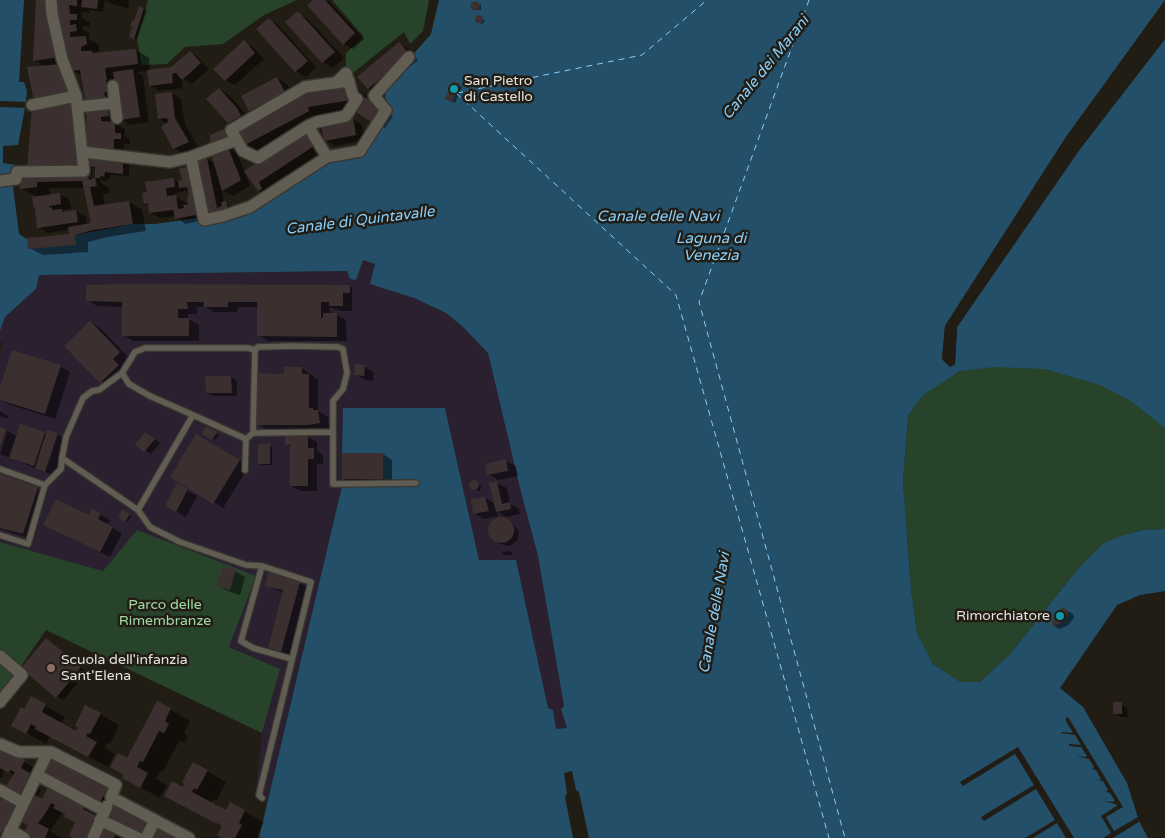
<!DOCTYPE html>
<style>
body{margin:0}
canvas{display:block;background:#211d15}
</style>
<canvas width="1165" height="838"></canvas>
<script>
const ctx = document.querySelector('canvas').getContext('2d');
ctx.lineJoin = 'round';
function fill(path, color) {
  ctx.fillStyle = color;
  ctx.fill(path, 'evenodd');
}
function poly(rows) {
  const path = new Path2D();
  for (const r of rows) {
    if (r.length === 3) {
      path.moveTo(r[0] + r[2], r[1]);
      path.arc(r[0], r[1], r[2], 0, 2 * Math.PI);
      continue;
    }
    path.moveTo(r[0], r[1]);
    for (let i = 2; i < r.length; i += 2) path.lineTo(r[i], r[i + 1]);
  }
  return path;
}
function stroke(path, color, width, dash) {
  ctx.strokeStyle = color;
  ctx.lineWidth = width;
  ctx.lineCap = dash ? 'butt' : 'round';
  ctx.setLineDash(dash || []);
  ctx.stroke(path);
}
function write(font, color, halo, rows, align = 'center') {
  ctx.font = font + ' "Varela Round",sans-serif';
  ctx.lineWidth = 5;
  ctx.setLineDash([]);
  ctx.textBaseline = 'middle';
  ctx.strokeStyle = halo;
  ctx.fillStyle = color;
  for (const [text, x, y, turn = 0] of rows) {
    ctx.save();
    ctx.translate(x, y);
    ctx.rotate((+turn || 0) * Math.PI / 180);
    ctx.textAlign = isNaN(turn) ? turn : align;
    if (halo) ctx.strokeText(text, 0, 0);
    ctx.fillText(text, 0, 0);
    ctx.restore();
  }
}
fill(poly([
 [363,260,376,264,370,284,414,298,446,313,463,327,488,353,538,556,564,706,561,709,567,728,556,730,553,710,548,708,516,561,479,560,445,408,343,408,342,453,383,453,417,480,419,486,342,486,267,804,255,799,262,733,280,669,229,647,103,571,0,542,0,353,3,343,0,342,0,331,5,317,36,289,38,275,347,271,350,279]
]), '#2a202f');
fill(poly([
 [148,0,297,0,264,15,223,44,185,47,167,64,142,65,137,39],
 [332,0,429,0,423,31,410,44,404,32,349,76,346,70,346,53,364,37],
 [1165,257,1165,529,1143,530,1120,536,1077,570,1010,654,980,682,959,682,933,664,917,633,911,589,903,481,908,416,923,395,938,384],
 [137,530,256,576,229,647,280,669,262,733,46,630,17,672,0,708,0,542,103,571]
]), '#27442a');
fill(poly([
 [0,0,24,0,19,82,24,82,27,91,25,108,18,145,3,146,3,163,15,165,12,179,19,234,28,240,75,235,133,224,154,224,199,218,225,219,329,159,363,153,386,104,385,96,388,83,431,34,439,0,1165,0,1066,137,945,326,942,359,950,367,955,364,957,327,1080,149,1165,39,1165,428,1131,401,1100,385,1045,369,993,367,960,371,923,395,908,416,903,481,911,589,917,633,933,664,960,682,980,682,1010,654,1077,570,1103,544,1120,536,1143,530,1165,529,1165,591,1140,595,1117,605,1060,688,1083,707,1127,783,1139,821,1148,838,589,838,579,792,576,790,572,771,564,773,567,793,565,797,573,838,259,838,342,486,419,485,417,480,383,479,383,453,342,453,343,408,445,408,479,560,516,560,548,708,553,710,556,729,567,728,561,709,564,706,538,556,520,488,488,353,463,327,446,313,414,298,370,284,375,264,363,260,356,280,350,279,347,271,39,275,36,289,5,317,0,331]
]), '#234f69');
fill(poly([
 [1165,1,1165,5,1068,139,948,327,945,359,950,364,952,363,955,326,1078,148,1165,36,1165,39,1080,149,957,327,955,364,950,367,942,359,945,326,1066,137],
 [0,101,28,102,28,108,0,107],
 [1068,717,1123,807,1106,817,1114,831,1138,817,1139,822,1113,838,1103,838,1111,833,1101,816,1118,805,1104,801,1113,802,1115,801,1110,793,1097,789,1106,792,1108,790,1103,781,1090,778,1099,780,1101,779,1096,770,1083,767,1092,769,1094,767,1089,759,1076,756,1085,757,1087,756,1081,747,1069,746,1069,744,1081,745,1075,735,1061,733,1062,732,1073,733,1066,721,1066,718],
 [1018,747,1074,838,1066,838,1057,823,1033,838,1025,838,1055,820,1036,789,984,821,981,817,1034,785,1015,754,963,786,960,782]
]), '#211d15');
fill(poly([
 [37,0,129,0,128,8,114,5,105,0,103,12,90,10,89,13,82,12,82,18,90,23,90,27,83,26,83,30,89,33,89,39,99,45,99,51,94,54,136,50,149,58,150,71,171,68,190,52,199,58,209,69,192,84,183,79,182,80,183,88,160,91,150,86,148,71,137,72,143,76,149,122,130,125,121,119,119,107,109,109,118,114,118,121,113,122,125,129,124,136,130,140,130,144,124,144,123,154,123,162,129,165,129,176,111,175,110,179,107,179,107,181,100,180,101,183,108,187,110,193,103,194,105,206,129,202,142,210,146,231,107,237,88,242,88,252,43,255,29,248,70,235,70,229,48,233,38,227,37,197,21,188,41,176,45,67,34,60],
 [69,62,72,70,83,76,88,118,86,118,85,109,70,71,57,64],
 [92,168,97,169,96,180,87,175,93,175],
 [49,188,85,188,93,224,87,225,86,217,76,211,66,213,62,210,71,209,69,199,59,194,50,195],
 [315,0,329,1,364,39,353,49,344,44],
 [475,3,481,5,481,10,474,9,472,6],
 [140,7,147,10,137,39,133,38,135,22],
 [298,13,307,18,344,58,333,68,323,62,287,22],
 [481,17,485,21,482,24,476,21],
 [269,19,278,25,316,67,306,77,296,71],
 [244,42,254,48,264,59,235,85,225,80],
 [399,44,409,49,418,60,378,94,368,88],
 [277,78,287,84,295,99,347,84,367,96,368,100,393,116,385,128,360,113,327,118,353,119,362,125,365,140,335,146,325,140,322,125,310,132,326,150,267,188,271,194,268,196,259,191,246,171,268,157,246,144,241,129,228,122,219,89,229,95,247,115,262,117,250,110],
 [453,83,462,87,455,103,447,99],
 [172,93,181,99,185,124,198,147,184,154,174,148,168,124,159,119],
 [227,147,237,152,250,186,233,196,222,190,224,203,235,208,209,219,185,224,176,216,160,218,151,213,150,206,145,203,174,179,178,182,183,181,207,159,216,164],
 [184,190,190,193,190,206,186,206,185,202,175,196,175,193,184,192],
 [350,286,352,288,352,311,340,311,330,307,330,314,336,314,346,320,347,341,268,341,259,335,259,307,238,307,237,312,214,312,206,307,197,307,197,314,188,314,188,319,199,325,199,341,133,341,124,335,124,307,97,306,87,300],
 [90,322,100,328,129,358,122,365,128,371,110,387,101,382],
 [60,366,70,372,55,419,8,404,0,400,0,392],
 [365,367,374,372,373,381,365,380,355,374],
 [302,368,318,380,318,411,328,417,329,428,319,430,268,430,259,424,285,375],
 [231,377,237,381,237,396,213,396,207,393],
 [0,411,8,416,8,419,0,416],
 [206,428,219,435,215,440,203,433],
 [7,431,17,436,44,433,47,434,57,434,67,440,55,476,0,454],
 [196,435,249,466,223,508,214,502],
 [307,436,317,442,317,451,323,455,323,464,317,464,317,491,301,491,291,486,291,447,287,445],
 [152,437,160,443,151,454,137,445],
 [270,446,272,447,272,465,262,465,259,463],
 [383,454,392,460,392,484,353,483,343,478],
 [506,461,516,466,518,476,498,480,488,474],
 [0,476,37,488,47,493,32,539,0,529],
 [474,482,480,484,482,487,479,491,471,487,471,484],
 [497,483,507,488,510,504,519,509,520,514,506,517,497,511,498,516,484,519,474,513,485,498,495,504],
 [178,485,197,496,186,517,167,506],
 [92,510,110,520,107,525,122,533,110,557,54,530,89,517],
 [123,510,131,516,128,522,120,518],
 [499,518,507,520,513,524,519,531,518,540,510,546,500,544,493,540,489,533,491,524],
 [510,551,513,555,505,555,503,554,502,552],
 [235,571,245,577,240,595,228,591,219,586],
 [299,583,309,588,291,657,279,653,269,648,284,593,267,585],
 [1067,611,1073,614,1074,618,1067,626,1059,629,1053,625],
 [46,640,87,672,63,700,57,697],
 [32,698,65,717,61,724,77,732,100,714,119,725,110,744,107,743,105,748,115,754,108,767,50,736,46,744,12,725,25,710],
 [157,702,190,721,184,734,188,736,184,743,179,741,163,772,160,771,156,779,167,785,160,798,124,778,128,759],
 [1121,704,1127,707,1128,717,1121,717,1114,714],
 [0,749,37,769,43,782,39,788,41,790,37,798,42,800,84,807,97,814,95,817,127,838,75,838,76,822,63,812,50,831,62,838,32,838,29,825,21,820,12,838,0,831,0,804,14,775,5,770,0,780],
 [207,771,226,782,217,800,213,799,211,803,227,812,231,804,264,822,257,835,260,838,224,838,223,827,185,807,183,789],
 [64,783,108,787,128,798,122,809,173,838,144,838]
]), '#0007');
stroke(poly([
 [809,0,699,302,845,838],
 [456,93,676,295,829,838],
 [457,93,642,55,707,0]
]), '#87cefb', 1, [6, 5]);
fill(poly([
 [36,0,47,0,59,57,33,61],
 [54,0,77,0,77,6,69,5,70,14,77,14,77,20,70,20,70,25,76,24,77,31,70,32,70,37,86,36,87,44,81,47,81,51,92,51,93,53,136,49,138,64,105,68,107,80,106,80,107,86,109,86,110,91,104,93,106,100,86,104,80,70,71,71,65,52],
 [82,0,98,0,97,9,81,7],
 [313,0,325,0,355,33,343,45,307,5],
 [475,6,4.5],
 [139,6,144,8,134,39,129,37,132,27,130,26,132,20,134,21],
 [298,11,335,52,322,63,285,22],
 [477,15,482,16,483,18,482,22,479,23,475,22,475,18],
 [269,18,308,61,295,72,256,29],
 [244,40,255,53,225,81,213,69],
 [399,42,409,54,368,89,357,77],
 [190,51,201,63,182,80,176,73,174,73,172,75,173,83,149,86,147,70,171,67],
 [61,64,71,94,34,101,27,67],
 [133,69,140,117,120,120,113,72],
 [277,77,285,92,249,111,241,96],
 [453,81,460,84,452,102,445,99],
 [348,83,351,100,308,107,309,111,245,145,237,130,305,92],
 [219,88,237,108,241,116,228,123,206,99],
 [172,92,175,118,189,142,173,149,161,127,168,122,167,118,158,119,155,94],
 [363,96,384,110,375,124,354,111],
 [72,100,80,168,27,169,32,108],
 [108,107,109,116,101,117,101,121,115,122,115,133,121,133,121,139,114,139,114,150,87,148,86,109],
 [353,118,356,135,324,141,321,124],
 [227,128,230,137,210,146,210,135],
 [308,129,317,144,259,182,262,189,258,191,244,171],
 [227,145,241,180,222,191,211,154],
 [86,157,123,161,123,174,105,172,104,177,101,176,100,178,95,178,95,167,87,166],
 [207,158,217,208,222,206,221,202,226,201,228,210,206,214,195,161],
 [190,166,200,214,175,219,173,210,149,213,148,203,144,204,142,193,147,192,145,182,174,178,175,187,166,188,167,196,176,195,178,209,184,208,183,205,188,205,187,196,189,195,187,187,179,188,178,181,182,180,179,169],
 [88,174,89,180,95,178,97,186,90,187,94,206,129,201,133,224,93,230,75,235,76,245,28,249,27,238,69,234,68,227,91,223,82,181,37,182,37,187,20,189,18,175],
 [60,193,61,204,49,206,49,208,52,207,52,210,62,209,62,212,76,210,78,222,37,228,35,208,34,208,32,197],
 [86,285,122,284,350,285,350,293,343,293,343,306,329,306,329,302,321,302,321,318,323,318,323,313,337,313,337,337,257,336,257,302,228,302,228,307,203,307,204,302,187,302,188,309,178,309,178,318,189,318,189,336,122,336,122,302,86,301],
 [90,321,120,352,113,359,119,365,100,383,64,346],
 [12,350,61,365,45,414,0,400,0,387],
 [355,364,365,365,364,376,354,375],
 [284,367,302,367,302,374,309,374,309,408,313,408,313,410,318,410,320,423,309,425,257,425,257,373,284,374],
 [205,376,231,376,232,393,206,393],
 [20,424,45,432,34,466,9,458],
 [206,426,217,432,212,440,201,434],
 [0,427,6,429,0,447],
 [47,430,58,433,45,472,35,468],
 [145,432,155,439,144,452,135,445],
 [196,434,240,460,213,504,170,477],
 [290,435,308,435,308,448,314,448,314,459,308,459,308,486,290,486,290,445,285,445,285,436],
 [258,444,270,444,270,464,258,464],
 [342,453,383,453,383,479,342,479],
 [506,459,508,471,487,475,485,464],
 [0,474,38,487,23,534,0,528],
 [474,485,5],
 [497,481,502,504,510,502,511,509,496,512,489,483],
 [177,483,188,489,176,512,165,506],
 [485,497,489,511,473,514,471,499],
 [56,499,89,515,92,509,101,513,98,519,113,527,100,552,43,525],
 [122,509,130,514,125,522,118,518],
 [501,530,13],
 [223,566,236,570,230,590,217,586],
 [268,572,300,582,281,652,268,648,283,590,265,586],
 [1064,608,1067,610,1068,614,1061,623,1052,626,1053,618,1060,609],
 [46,638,81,667,56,698,21,668],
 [31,696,46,704,42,712,76,731,78,727,75,726,85,705,101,713,90,734,88,733,86,736,97,742,88,757,35,729,36,727,31,724,26,734,11,726,21,707,24,709],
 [157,701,171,708,165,721,169,724,164,733,159,731,143,762,140,761,137,767,148,773,140,788,122,778,124,775,110,767,118,753,127,758],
 [1113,702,1122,702,1122,714,1113,714],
 [0,748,25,760,21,768,30,773,27,780,29,781,21,796,5,788,15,772,10,770,9,773,0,768],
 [51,756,109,786,100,802,43,773],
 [193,762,208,770,197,790,194,788,192,792,226,810,230,802,245,810,239,823,242,825,235,838,222,838,217,835,222,826,217,823,217,824,164,796,172,781,183,787,184,783,182,782],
 [48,787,84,806,83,809,97,816,87,838,73,838,69,836,75,822,64,817,65,814,53,808,55,805,51,803,45,814,38,823,49,829,45,838,31,838,23,834,28,825,20,821,33,794,42,799],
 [3,795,17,804,2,833,0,832,0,801],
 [112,804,147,821,143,828,146,829,142,836,105,818],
 [102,825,117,832,114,838,96,838],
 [154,827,178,838,149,838]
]), '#3b302f');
const lane = poly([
 [122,373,129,384,150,396,193,415],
 [253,433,255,350],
 [0,469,45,485,61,469,62,458],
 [245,470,246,439],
 [138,510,193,415,246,439,253,433,333,432],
 [0,535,28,544,45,485],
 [262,566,241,641,253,648,292,659],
 [262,798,259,795,311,582,262,566,246,565,180,542,150,527,138,510,62,458,66,437,83,398,92,391,99,390,122,373,135,352,145,348,248,348,255,350,258,347,292,346,338,347,343,349,347,373,343,389,333,401,333,484,416,483]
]);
const street = poly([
 [374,96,409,57],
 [115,103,117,118],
 [32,105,76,96],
 [77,107,115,103,113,86],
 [308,126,258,158,243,151,231,130,305,87,349,81],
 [83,152,170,162,191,157,236,140],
 [191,157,204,220,223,216,250,207,327,157,360,151,386,110,374,96],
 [327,157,308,126,317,122,346,116,357,99,353,96,346,73,336,83],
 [1,181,16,179,17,172,84,171,76,96,62,59,52,14,51,0],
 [0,656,22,675,0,702],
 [0,744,19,752,51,752,116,785,111,797,189,838],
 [37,775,105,811],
 [0,790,23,803],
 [100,820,138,838],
 [10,830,24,838],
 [7,838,48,752],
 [93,838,107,806],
 [146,838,155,820]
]);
stroke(lane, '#3a3832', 8);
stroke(street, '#3a3832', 14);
stroke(lane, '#615d53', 5.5);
stroke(street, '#615d53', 11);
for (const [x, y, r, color] of [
 [454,89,5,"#0f9aa8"],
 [1060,616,5,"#0f9aa8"],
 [51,668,5,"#8d6e63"]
]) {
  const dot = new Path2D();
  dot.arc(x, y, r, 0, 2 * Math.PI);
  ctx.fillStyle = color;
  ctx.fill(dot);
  stroke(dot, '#211d15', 2);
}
write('14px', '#e4e2dc', '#211d15', [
 ["San Pietro",464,81],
 ["di Castello",464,97],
 ["Rimorchiatore",1050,616,"right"],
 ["Scuola dell'infanzia",61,660],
 ["Sant'Elena",61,676]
], 'left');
write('14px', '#a0daa3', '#211d15', [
 ["Parco delle",165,605],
 ["Rimembranze",165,621]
]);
write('italic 15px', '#87cefb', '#211d15', [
 ["Canale dei Marani",766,68,-51],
 ["Canale delle Navi",658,217],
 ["Canale di Quintavalle",360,221,-7],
 ["Laguna di",711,239],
 ["Venezia",711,256],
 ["Canale delle Navi",715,613,-80]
]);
</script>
